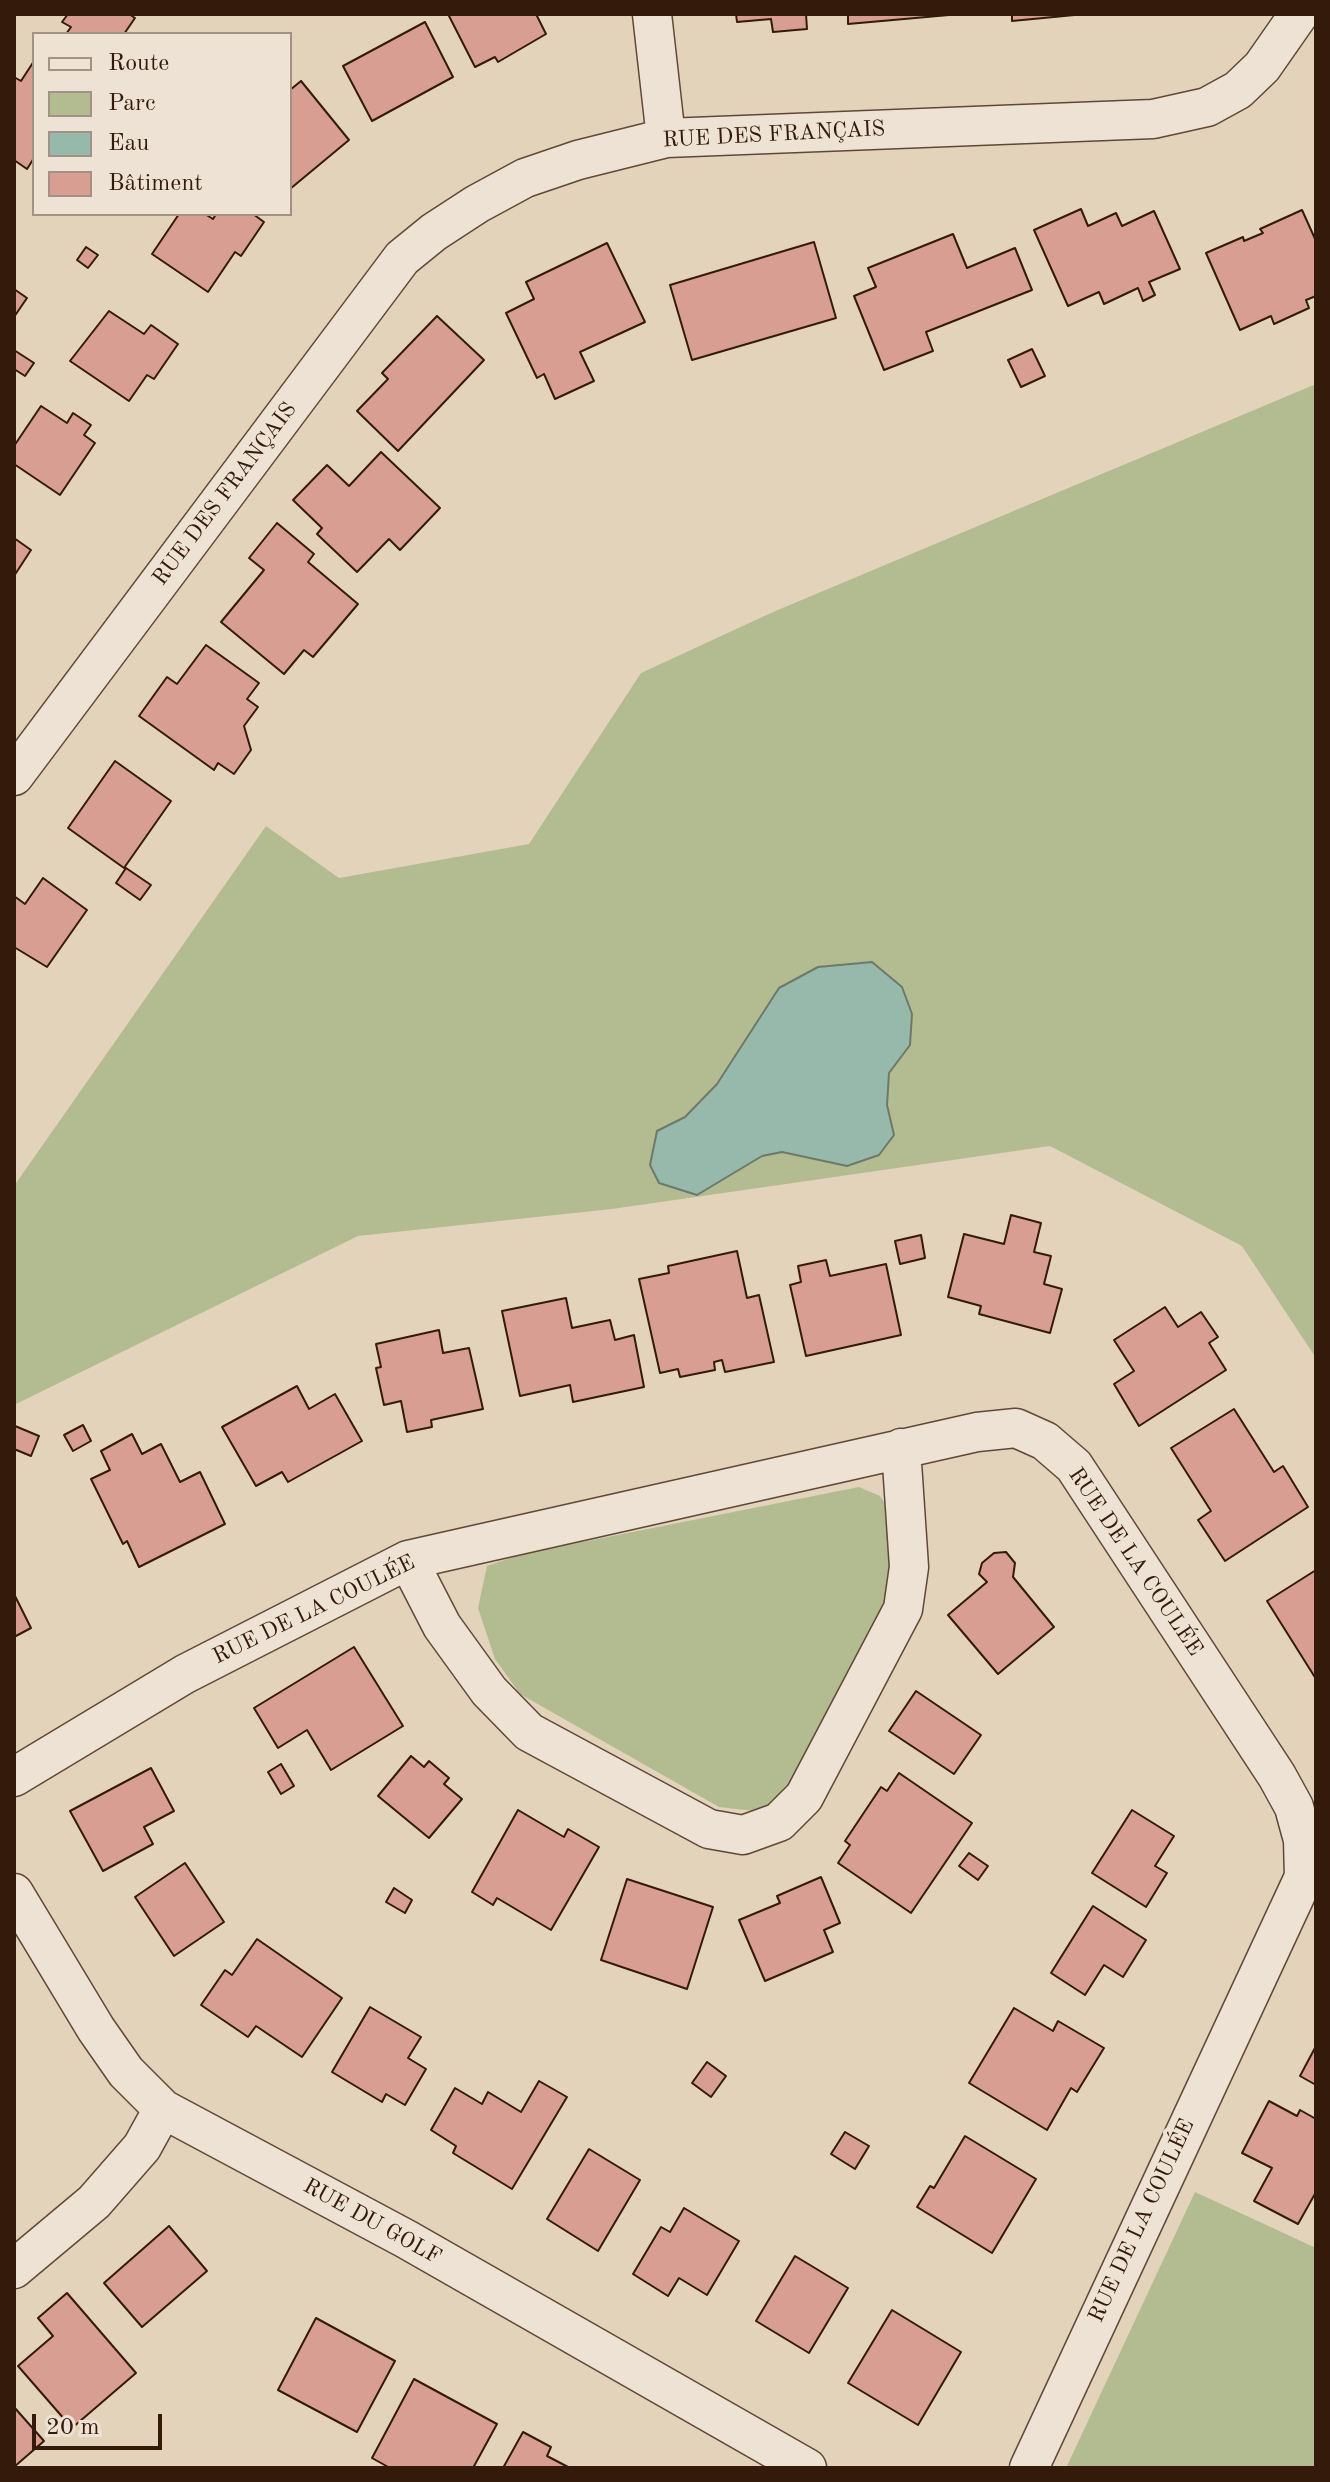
<!DOCTYPE html>
<meta charset="utf-8">
<style>
body{margin:0}
#map{position:relative;width:1330px;height:2482px;overflow:hidden;background:#e4d3bb;font-family:"Old Standard TT",serif}
canvas{display:block}
.frame{position:absolute;inset:0;border:16px solid #341a0b;pointer-events:none}
.legend{position:absolute;left:32px;top:32px;width:260px;height:184px;box-sizing:border-box;background:#ede2d3;border:2px solid #a39283;margin:0;padding:10px 14px;list-style:none;font-size:24px;color:#341a0b}
.legend li{display:flex;align-items:center;gap:16px;height:40px}
.legend b{width:40px;border:2px solid #a39283}
.scale{position:absolute;left:32px;top:2414px;width:130px;height:36px;box-sizing:border-box;border:4px solid #341a0b;border-top:0;padding-left:10px;font-size:24px;line-height:28px;white-space:nowrap;color:#341a0b;-webkit-text-stroke:6px #ede2d3;paint-order:stroke}
</style>
<div id="map">
<canvas width="1330" height="2482"></canvas>
<div class="frame"></div>
<ul class="legend">
<li><b style="height:10px;background:#ede2d3"></b>Route</li>
<li><b style="height:22px;background:#b3bc91"></b>Parc</li>
<li><b style="height:22px;background:#96b9ab"></b>Eau</li>
<li><b style="height:22px;background:#d99e92"></b>Bâtiment</li>
</ul>
<div class="scale">20 m</div>
</div>
<script>
const ctx = document.querySelector('canvas').getContext('2d');
ctx.lineJoin = 'round';
function fill(path, color) {
  ctx.fillStyle = color;
  ctx.fill(path, 'evenodd');
}
function poly(rows) {
  const path = new Path2D();
  for (const r of rows) {
    path.moveTo(r[0], r[1]);
    for (let i = 2; i < r.length; i += 2) path.lineTo(r[i], r[i + 1]);
  }
  return path;
}
function stroke(path, color, width, dash) {
  ctx.strokeStyle = color;
  ctx.lineWidth = width;
  ctx.lineCap = dash ? 'butt' : 'round';
  ctx.setLineDash(dash || []);
  ctx.stroke(path);
}
function write(font, color, halo, rows, align = 'center') {
  ctx.font = font + ' "Old Standard TT",serif';
  ctx.lineWidth = 8;
  ctx.setLineDash([]);
  ctx.textBaseline = 'middle';
  ctx.strokeStyle = halo;
  ctx.fillStyle = color;
  for (const [text, x, y, turn = 0] of rows) {
    ctx.save();
    ctx.translate(x, y);
    ctx.rotate((+turn || 0) * Math.PI / 180);
    ctx.textAlign = isNaN(turn) ? turn : align;
    if (halo) ctx.strokeText(text, 0, 0);
    ctx.fillText(text, 0, 0);
    ctx.restore();
  }
}
fill(poly([
 [1316,384,1316,1358,1242,1246,1050,1146,612,1209,358,1236,14,1405,14,1186,266,826,339,878,529,844,641,673,773,612],
 [859,1487,880,1496,896,1520,895,1585,808,1770,763,1812,719,1807,520,1694,495,1659,478,1608,487,1566,522,1554],
 [1195,2192,1316,2248,1316,2468,1066,2468]
]), '#b3bc91');
const water = poly([
 [872,962,902,987,912,1014,910,1045,889,1073,887,1105,894,1135,879,1155,847,1166,782,1152,762,1156,697,1195,659,1183,650,1165,657,1131,685,1117,717,1084,779,988,818,967,872,962]
]);
fill(water, '#96b9ab');
stroke(water, '#6f796b', 2);
const building = poly([
 [68,14,129,14,135,18,124,34,66,34,71,27,62,22,68,14],
 [448,14,536,14,546,34,498,62,495,57,475,67,448,14],
 [716,14,806,14,807,29,773,32,771,19,737,22,736,14,716,14],
 [848,14,949,14,949,15,848,24,848,14],
 [1012,14,1085,14,1012,21,1012,14],
 [425,22,453,77,372,121,343,66,425,22],
 [34,61,34,158,27,169,14,160,14,77,21,81,34,61],
 [301,81,349,140,290,189,290,90,301,81],
 [1081,209,1088,226,1116,213,1122,226,1154,211,1180,269,1149,282,1155,295,1143,301,1138,288,1104,304,1099,292,1068,306,1034,230,1081,209],
 [1302,210,1316,241,1316,296,1306,300,1309,308,1274,324,1271,316,1240,330,1206,253,1243,237,1244,241,1263,233,1260,229,1302,210],
 [179,214,205,214,213,219,216,214,253,214,264,222,241,256,235,252,208,292,152,254,179,214],
 [953,234,967,268,1015,248,1032,290,926,332,933,351,884,370,854,296,876,287,868,268,953,234],
 [814,242,836,318,692,360,670,285,814,242],
 [607,243,645,322,580,352,594,381,555,399,544,374,537,378,506,313,534,299,526,282,607,243],
 [86,247,98,255,88,268,77,260,86,247],
 [14,289,27,298,14,317,14,289],
 [109,311,144,334,151,325,178,344,154,379,147,375,129,401,70,361,109,311],
 [437,316,484,360,398,451,357,411,388,379,382,373,437,316],
 [1032,349,1045,376,1021,387,1008,360,1032,349],
 [14,350,34,363,25,376,14,369,14,350],
 [41,406,67,423,73,413,91,425,84,435,95,443,60,495,14,464,14,446,41,406],
 [381,452,440,508,400,550,389,539,357,572,317,534,322,528,293,500,327,465,349,486,381,452],
 [277,523,314,554,308,562,358,604,313,657,304,650,284,674,221,622,264,570,249,558,277,523],
 [14,538,31,550,14,576,14,538],
 [206,645,259,683,247,699,258,707,244,726,251,750,234,774,218,763,214,770,139,716,167,677,177,684,206,645],
 [115,761,171,801,124,868,68,828,115,761],
 [126,868,151,885,140,900,116,883,126,868],
 [43,878,87,910,47,967,14,947,14,896,25,904,43,878],
 [1011,1215,1041,1223,1034,1252,1051,1256,1044,1284,1062,1289,1050,1333,979,1314,981,1306,948,1297,964,1234,1004,1244,1011,1215],
 [921,1235,925,1258,900,1264,895,1241,921,1235],
 [737,1251,747,1298,759,1295,774,1362,725,1372,722,1360,714,1362,715,1370,680,1377,678,1369,660,1373,639,1279,669,1273,668,1266,737,1251],
 [826,1260,830,1276,886,1264,901,1335,806,1356,790,1285,801,1282,798,1266,826,1260],
 [566,1298,572,1328,610,1320,615,1340,634,1335,644,1387,573,1402,570,1385,520,1396,502,1311,566,1298],
 [1165,1307,1178,1327,1201,1312,1218,1337,1209,1343,1226,1370,1139,1426,1114,1384,1134,1371,1114,1340,1165,1307],
 [439,1330,443,1353,469,1348,483,1409,431,1420,432,1427,407,1432,401,1401,384,1405,376,1368,381,1367,376,1344,439,1330],
 [297,1386,309,1409,335,1394,362,1441,288,1482,282,1472,256,1486,222,1427,297,1386],
 [1234,1409,1274,1472,1283,1466,1308,1507,1225,1561,1198,1520,1211,1511,1171,1448,1234,1409],
 [83,1425,91,1441,73,1451,64,1435,83,1425],
 [15,1426,39,1436,31,1456,14,1449,15,1426],
 [132,1434,142,1454,161,1444,180,1482,200,1472,225,1524,139,1567,127,1541,123,1544,91,1479,110,1470,101,1451,132,1434],
 [1006,1552,1015,1563,1013,1577,1054,1627,998,1674,948,1615,987,1582,979,1574,982,1563,994,1553,1006,1552],
 [1316,1570,1316,1679,1267,1601,1316,1570],
 [14,1594,31,1628,14,1637,14,1594],
 [354,1647,403,1726,331,1770,307,1730,278,1748,254,1708,354,1647],
 [916,1691,981,1735,954,1774,889,1731,916,1691],
 [411,1756,424,1767,429,1761,449,1778,444,1784,462,1799,429,1838,378,1796,411,1756],
 [281,1764,294,1786,281,1794,268,1772,281,1764],
 [151,1768,174,1811,144,1827,153,1844,103,1871,70,1811,151,1768],
 [899,1773,972,1823,911,1913,838,1863,850,1845,845,1841,881,1787,887,1791,899,1773],
 [518,1810,564,1837,568,1829,599,1847,551,1930,497,1898,493,1905,472,1892,518,1810],
 [1132,1810,1174,1836,1155,1866,1167,1873,1146,1907,1092,1873,1132,1810],
 [969,1853,988,1866,978,1880,959,1866,969,1853],
 [185,1863,224,1922,174,1956,135,1897,185,1863],
 [821,1877,840,1923,824,1930,833,1952,765,1981,739,1920,780,1903,777,1896,821,1877],
 [627,1879,713,1907,687,1989,601,1960,627,1879],
 [394,1888,412,1900,405,1913,386,1902,394,1888],
 [1093,1906,1146,1940,1123,1977,1104,1965,1085,1995,1051,1973,1093,1906],
 [257,1939,342,1998,302,2057,256,2026,248,2037,201,2005,225,1970,232,1975,257,1939],
 [370,2007,421,2037,408,2058,426,2069,405,2105,386,2094,382,2102,332,2072,370,2007],
 [1014,2008,1053,2031,1058,2021,1104,2048,1077,2092,1071,2088,1047,2130,969,2083,1014,2008],
 [1316,2046,1316,2085,1300,2076,1316,2046],
 [707,2062,726,2076,711,2097,692,2083,707,2062],
 [539,2081,567,2097,512,2189,453,2153,456,2146,431,2130,455,2088,482,2104,488,2092,521,2112,539,2081],
 [1269,2101,1297,2116,1300,2110,1316,2119,1316,2192,1298,2224,1254,2201,1272,2168,1242,2153,1269,2101],
 [845,2132,869,2146,855,2169,831,2154,845,2132],
 [965,2136,1036,2179,992,2253,917,2207,930,2186,934,2188,965,2136],
 [589,2149,640,2180,598,2251,547,2219,589,2149],
 [684,2208,739,2241,707,2295,679,2278,668,2296,633,2274,661,2227,670,2232,684,2208],
 [169,2226,207,2271,142,2327,104,2283,169,2226],
 [795,2256,848,2288,809,2353,756,2321,795,2256],
 [67,2293,136,2373,72,2428,18,2366,53,2336,38,2318,67,2293],
 [892,2310,961,2352,918,2425,848,2383,892,2310],
 [316,2318,395,2361,357,2432,278,2390,316,2318],
 [414,2379,497,2424,473,2468,390,2468,372,2458,414,2379],
 [14,2407,44,2441,14,2467,14,2407],
 [523,2432,551,2447,547,2456,570,2468,503,2468,523,2432]
]);
fill(building, '#d99e92');
stroke(building, '#341a0b', 2);
const street = poly([
 [652,14,666,138],
 [14,776,402,258,434,232,477,204,525,178,578,160,666,138,1153,119,1207,107,1238,90,1262,67,1299,14],
 [408,1560,442,1626,489,1691,529,1732,709,1829,743,1835,779,1822,804,1797,903,1609,909,1567,901,1448],
 [14,1777,185,1674,408,1560,977,1432,1016,1428,1045,1441,1074,1466,1277,1776,1294,1807,1303,1840,1304,1877,1029,2468],
 [14,1893,96,2029,126,2072,163,2109,406,2239,807,2468],
 [14,2269,94,2202,142,2147,163,2109]
]);
stroke(street, '#604837', 41);
stroke(street, '#ede2d3', 38);
write('22px', '#341a0b', '#ede2d3', [
 ["RUE DES FRANÇAIS",774,135,-3],
 ["RUE DES FRANÇAIS",225,494,-53],
 ["RUE DE LA COULÉE",1135,1562,56],
 ["RUE DE LA COULÉE",314,1610,-26],
 ["RUE DE LA COULÉE",1142,2221,-65],
 ["RUE DU GOLF",372,2222,29]
]);
</script>
